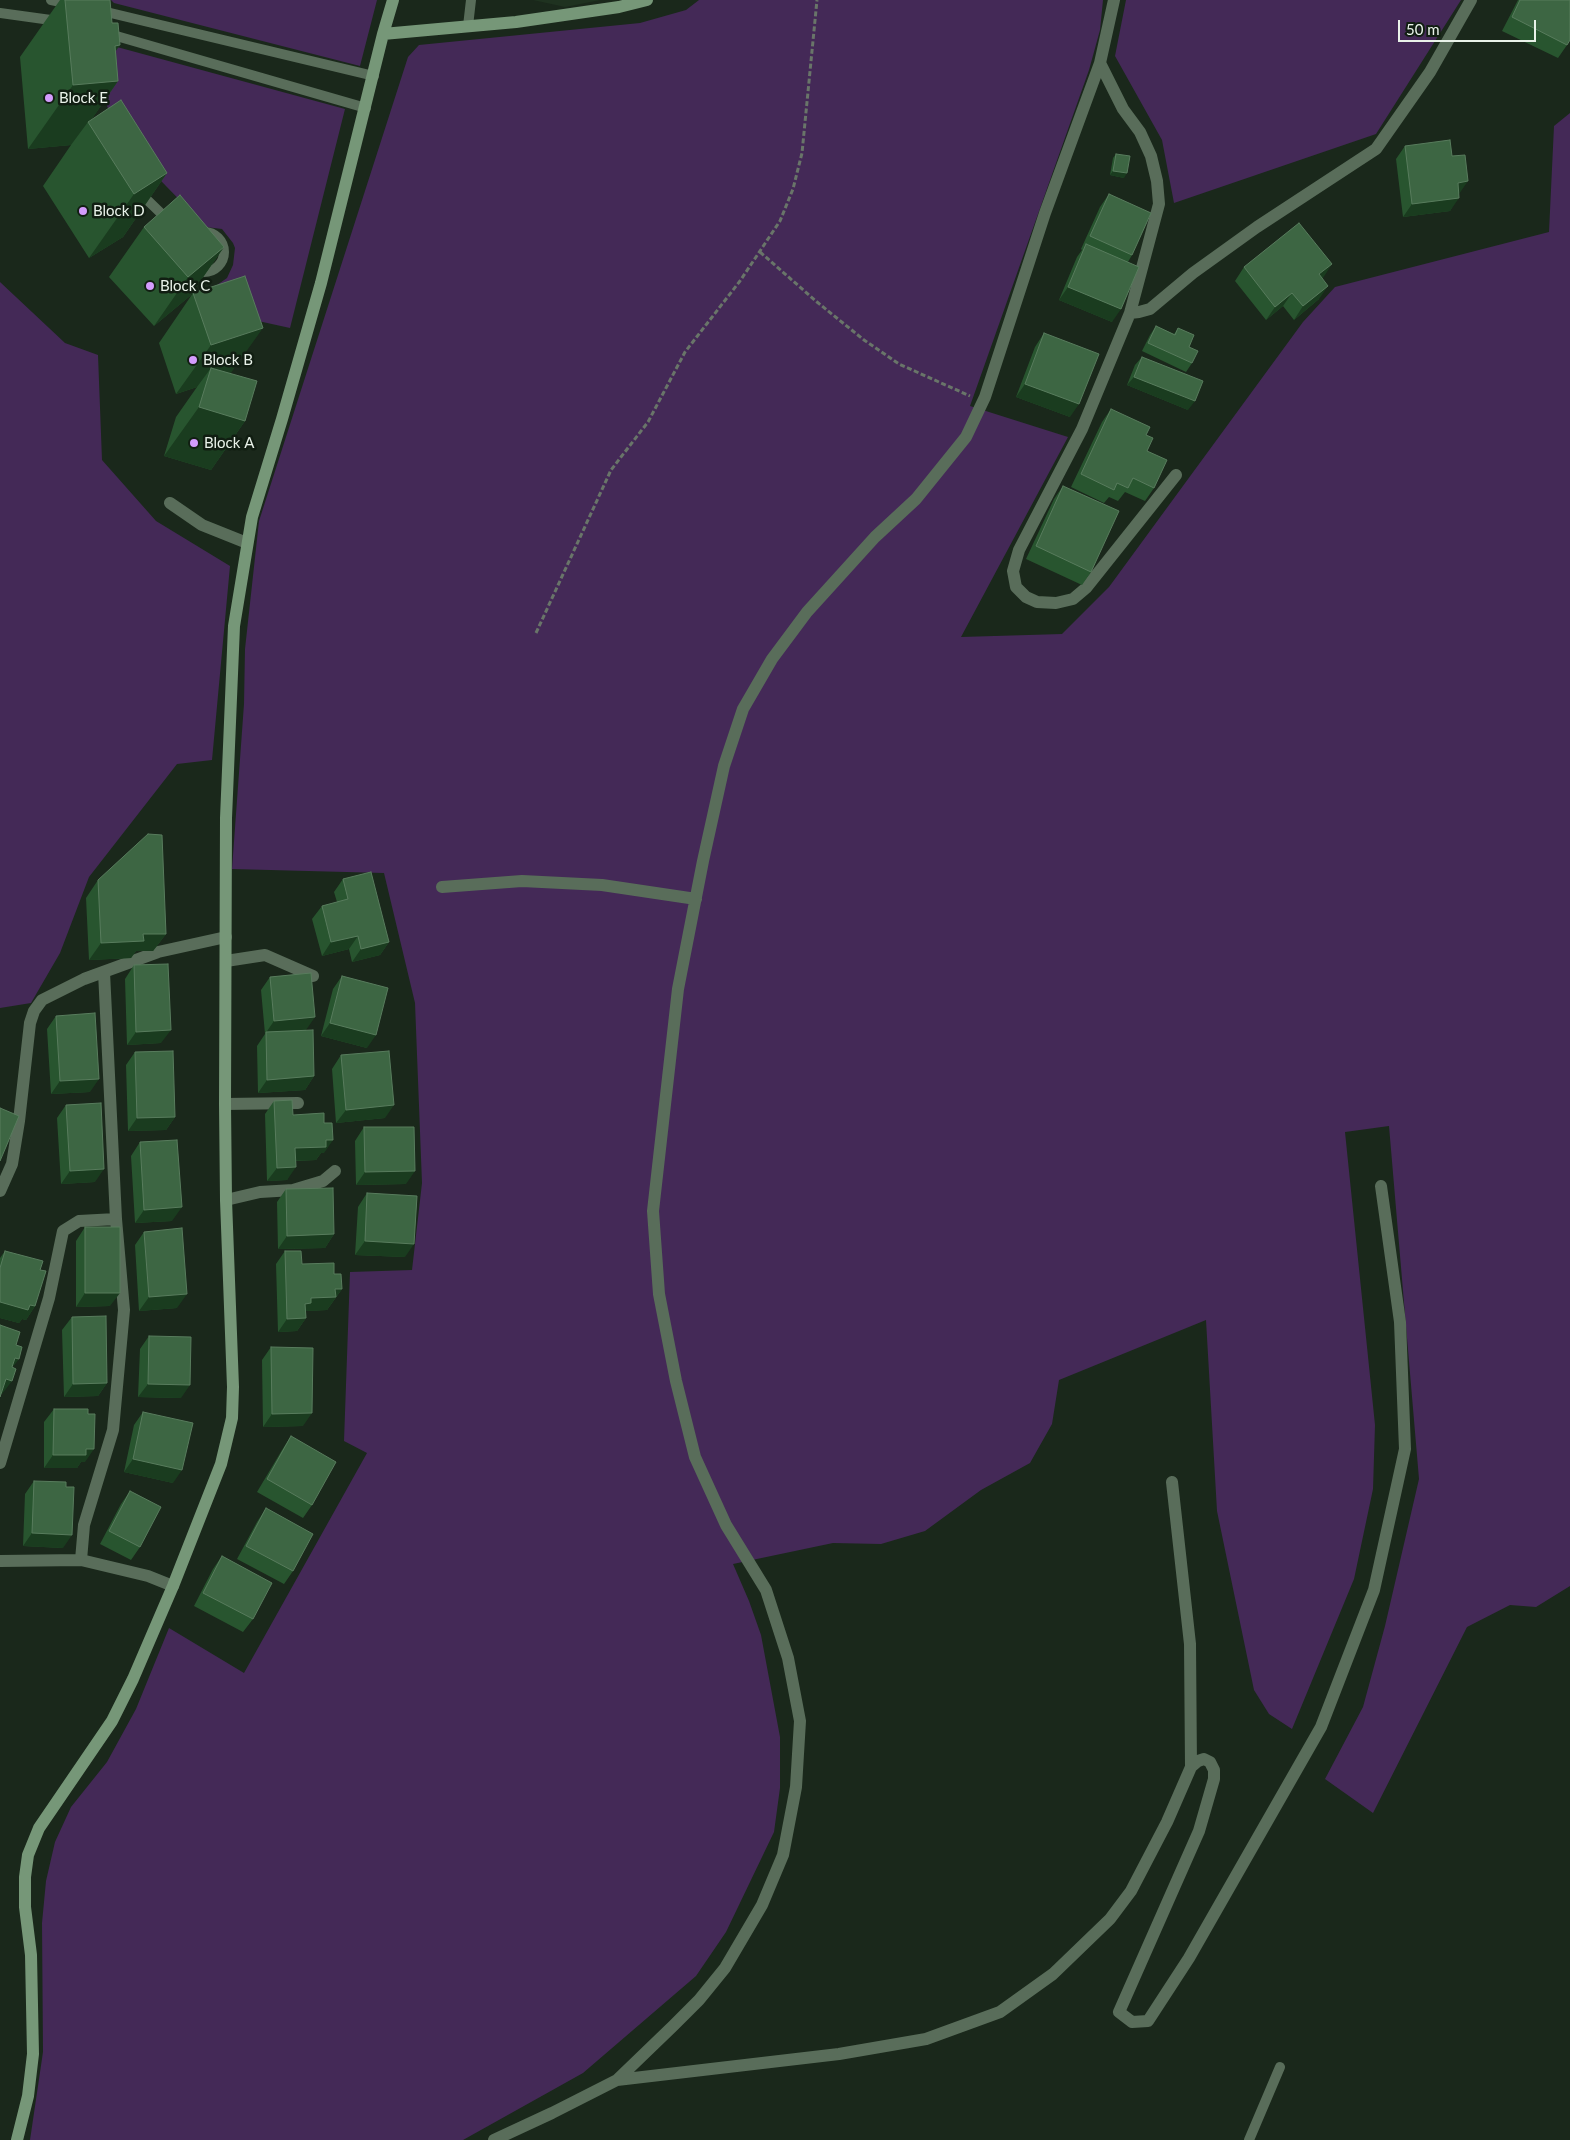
<!DOCTYPE html>
<style>
body{margin:0}
#map{position:relative;width:1570px;height:2140px;overflow:hidden;background:#1a281b;font-family:Lato,sans-serif}
canvas{display:block}
.scale{position:absolute;left:1398px;top:20px;width:138px;height:22px;box-sizing:border-box;border:2px solid #e9f2e9;border-top:0;padding-left:6px;font-size:15px;line-height:18px;white-space:nowrap;color:#e9f2e9;-webkit-text-stroke:4px #111e12;paint-order:stroke}
</style>
<div id="map">
<canvas width="1570" height="2140"></canvas>
<div class="scale">50 m</div>
</div>
<script>
const ctx = document.querySelector('canvas').getContext('2d');
ctx.lineJoin = 'round';
function fill(path, color) {
  ctx.fillStyle = color;
  ctx.fill(path, 'evenodd');
}
function poly(rows) {
  const path = new Path2D();
  for (const r of rows) {
    if (r.length === 3) {
      path.moveTo(r[0] + r[2], r[1]);
      path.arc(r[0], r[1], r[2], 0, 2 * Math.PI);
      continue;
    }
    path.moveTo(r[0], r[1]);
    for (let i = 2; i < r.length; i += 2) path.lineTo(r[i], r[i + 1]);
  }
  return path;
}
function stroke(path, color, width, dash) {
  ctx.strokeStyle = color;
  ctx.lineWidth = width;
  ctx.lineCap = dash ? 'butt' : 'round';
  ctx.setLineDash(dash || []);
  ctx.stroke(path);
}
function write(font, color, halo, rows, align = 'center') {
  ctx.font = font + ' Lato,sans-serif';
  ctx.lineWidth = 5;
  ctx.setLineDash([]);
  ctx.textBaseline = 'middle';
  ctx.strokeStyle = halo;
  ctx.fillStyle = color;
  for (const [text, x, y, turn = 0] of rows) {
    ctx.save();
    ctx.translate(x, y);
    ctx.rotate((+turn || 0) * Math.PI / 180);
    ctx.textAlign = isNaN(turn) ? turn : align;
    if (halo) ctx.strokeText(text, 0, 0);
    ctx.fillText(text, 0, 0);
    ctx.restore();
  }
}
fill(poly([
 [533,0,600,0,565,7]
]), '#1f3220');
fill(poly([
 [111,0,377,0,360,66,114,3],
 [699,0,1103,0,1100,30,1089,70,970,406,1068,437,961,637,1062,634,1109,587,1303,322,1335,287,1549,232,1554,126,1570,113,1570,1586,1536,1607,1510,1605,1467,1627,1373,1813,1325,1779,1363,1707,1385,1626,1419,1479,1389,1126,1345,1132,1375,1425,1373,1489,1354,1579,1292,1729,1269,1714,1254,1690,1217,1511,1206,1320,1059,1380,1052,1424,1030,1463,981,1490,925,1531,881,1544,833,1543,733,1564,749,1601,761,1635,780,1737,780,1788,774,1832,726,1932,696,1976,583,2073,463,2140,30,2140,43,2052,42,1923,46,1881,55,1842,71,1807,107,1762,136,1709,169,1628,244,1673,367,1453,344,1441,350,1272,412,1270,422,1183,415,1003,384,873,232,869,244,704,245,649,259,521,408,57,419,45,640,23,686,10],
 [1126,0,1461,0,1376,134,1174,203,1162,140,1115,56],
 [95,41,345,109,290,328,240,317,217,285,227,278,233,265,235,248,233,243,222,229,206,227,125,144,107,106,97,80],
 [0,282,65,343,98,355,102,460,156,521,230,566,212,760,177,764,89,877,60,953,31,1003,0,1008]
]), '#442957');
stroke(poly([
 [760,252,817,302,864,340,899,364,970,396],
 [536,633,611,470,648,422,685,352,740,281,780,221,793,189,802,153,817,0]
]), '#697569', 3, [5, 2.5]);
stroke(poly([
 [51,0,71,4],
 [98,10,374,76],
 [0,13,58,21],
 [468,26,471,0],
 [106,33,366,108],
 [139,192,170,222],
 [204,252,20],
 [1249,2140,1280,2067]
]), '#596d5a', 10);
stroke(poly([
 [1100,63,1123,109,1140,132,1151,156,1157,181,1159,204,1130,313,1139,312,1150,309,1193,273,1257,227,1376,149,1430,72,1471,0],
 [1130,313,1082,429,1019,550,1013,571,1016,587,1026,597,1037,602,1056,603,1073,599,1086,588,1176,475],
 [170,503,202,525,247,543],
 [442,887,522,881,602,885,696,899],
 [226,961,265,955,313,976],
 [225,1104,298,1103],
 [0,1191,12,1164,19,1121,30,1023,34,1011,42,1000,84,979,158,952,226,937],
 [226,1200,260,1192,293,1190,323,1181,335,1171],
 [0,1463,49,1298,63,1231,79,1221,116,1219],
 [81,1560,84,1525,113,1430,124,1310,116,1219,104,972],
 [0,1561,81,1560,148,1576,173,1586],
 [1191,1767,1198,1761,1204,1759,1210,1762,1214,1770,1214,1779,1199,1831,1119,2012,1132,2022,1148,2021,1189,1958,1321,1727,1374,1590,1405,1449,1400,1322,1381,1186],
 [617,2080,839,2054,926,2039,1000,2012,1053,1974,1110,1919,1131,1891,1167,1822,1191,1767,1190,1644,1172,1482],
 [494,2140,552,2113,617,2080,673,2026,699,2000,725,1968,762,1905,783,1855,796,1787,800,1721,788,1658,766,1590,726,1525,695,1457,676,1381,659,1294,653,1211,678,989,703,861,724,766,743,709,772,659,807,612,875,537,916,499,966,437,985,397,1045,213,1100,63,1114,0]
]), '#596d5a', 12);
stroke(poly([
 [383,34,393,0],
 [17,2140,28,2096,33,2054,31,1955,25,1907,25,1877,28,1855,39,1828,112,1721,133,1679,173,1586,221,1464,232,1418,233,1387,226,1200,225,1104,226,818,234,626,252,517,282,419,321,283,383,34,516,22,619,7,647,0]
]), '#769778', 12);
fill(poly([
 [60,0,65,0,112,23,116,52,118,81,91,120,167,173,123,237,89,258,43,186,71,145,28,149,20,57],
 [1518,0,1570,0,1567,45,1558,58,1502,31],
 [1405,146,1452,156,1459,195,1450,211,1403,217,1396,159],
 [1116,154,1124,178,1110,175,1113,158],
 [1109,194,1132,255,1128,262,1112,322,1059,300,1077,257,1082,250,1081,249,1100,207],
 [144,227,224,247,190,296,154,326,109,277],
 [1244,267,1322,278,1319,299,1294,320,1283,306,1266,320,1235,281],
 [193,293,230,374,245,421,211,470,164,456,176,417,197,387,176,394,159,343],
 [1156,326,1174,334,1178,328,1189,347,1192,363,1186,372,1142,351,1150,335],
 [1044,333,1070,417,1016,397,1035,347],
 [1142,357,1188,410,1127,385,1135,365],
 [1111,409,1146,435,1147,451,1154,488,1145,501,1125,492,1118,501,1109,497,1104,503,1071,487,1102,422],
 [1063,486,1091,572,1082,585,1026,559,1054,499],
 [343,879,389,942,380,955,352,962,349,949,322,956,312,919,322,906,337,902,334,892],
 [98,880,166,934,153,951,136,951,131,958,89,960,86,898],
 [134,965,161,1043,127,1045,125,979],
 [342,976,367,1048,321,1036,333,989],
 [270,977,306,1030,314,1076,305,1090,258,1093,257,1046,265,1034,261,990],
 [56,1016,90,1092,51,1094,47,1029],
 [135,1052,175,1117,166,1130,128,1131,126,1065],
 [341,1055,385,1118,336,1123,332,1069],
 [274,1101,293,1115,324,1153,321,1153,316,1160,296,1161,287,1180,267,1181,265,1114],
 [66,1105,95,1182,61,1184,57,1118],
 [364,1127,406,1184,356,1185,355,1141],
 [140,1142,172,1221,135,1223,131,1156],
 [286,1189,334,1234,325,1248,278,1249,277,1202],
 [367,1193,405,1257,355,1255,358,1207],
 [85,1227,110,1306,76,1307,76,1241],
 [144,1232,177,1308,139,1311,135,1245],
 [5,1251,40,1270,35,1306,26,1320,22,1319,19,1323,0,1318,0,1258],
 [285,1251,302,1264,334,1274,342,1289,327,1310,306,1311,306,1318,297,1331,278,1332,276,1264],
 [72,1317,107,1383,98,1396,64,1397,62,1330],
 [149,1336,181,1398,138,1397,140,1349],
 [271,1347,303,1426,263,1427,262,1360],
 [54,1409,85,1462,81,1462,77,1468,44,1468,44,1422],
 [143,1412,173,1483,124,1472,134,1425],
 [291,1436,312,1505,303,1518,257,1492,282,1450],
 [34,1481,63,1548,23,1546,25,1494],
 [130,1491,140,1547,131,1560,100,1544,121,1504],
 [266,1508,293,1571,284,1584,237,1559,257,1522],
 [222,1556,253,1619,243,1632,194,1606,213,1569]
]), '#28552f');
fill(poly([
 [120,45,94,83,118,81,89,123,88,122,71,145,28,149,73,85,115,46],
 [1113,171,1127,173,1124,178,1110,175],
 [167,173,123,237,89,258,134,194],
 [1468,181,1459,194,1458,183],
 [1459,198,1450,211,1403,217,1412,204],
 [224,247,190,296,154,326,188,277],
 [1332,264,1323,278,1310,287,1319,274],
 [1328,286,1319,299,1294,320,1303,306],
 [1068,287,1121,309,1112,322,1059,300],
 [1292,293,1283,306,1266,320,1275,307],
 [263,328,228,377,211,368,197,387,176,394,211,345],
 [1134,377,1195,401,1188,410,1127,385],
 [1025,384,1079,404,1070,417,1016,397],
 [199,407,245,421,211,470,164,456],
 [143,934,166,934,153,951,136,951,131,958,89,960,101,943],
 [358,936,349,949,322,956,331,942],
 [389,942,380,955,352,962,361,949],
 [315,1017,306,1030,266,1032,265,1034,274,1021],
 [330,1023,376,1035,367,1048,321,1036],
 [171,1030,161,1043,127,1045,136,1032],
 [314,1076,305,1090,258,1093,267,1080],
 [99,1079,90,1092,51,1094,60,1081],
 [394,1105,385,1118,336,1123,346,1110],
 [175,1117,166,1130,128,1131,137,1118],
 [326,1140,333,1140,324,1153,321,1153,316,1160,286,1161,295,1148],
 [296,1167,287,1180,267,1181,277,1168],
 [104,1169,95,1182,61,1184,70,1171],
 [415,1171,406,1184,356,1185,365,1172],
 [182,1207,172,1221,135,1223,144,1210],
 [334,1234,325,1248,278,1249,287,1236],
 [365,1241,414,1244,405,1257,355,1255],
 [335,1289,342,1289,327,1310,306,1311,305,1304,311,1298],
 [85,1293,120,1293,110,1306,76,1307],
 [187,1294,177,1308,139,1311,149,1297],
 [0,1302,30,1305,35,1306,26,1320,22,1319,19,1323,0,1318],
 [306,1318,297,1331,278,1332,287,1319],
 [15,1358,19,1359,9,1372],
 [6,1379,12,1381,2,1394,0,1393],
 [107,1383,98,1396,64,1397,73,1384],
 [148,1384,190,1385,181,1398,138,1397],
 [312,1413,303,1426,263,1427,272,1414],
 [86,1449,94,1449,85,1462,81,1462,77,1468,44,1468,53,1455],
 [133,1459,182,1470,173,1483,124,1472],
 [32,1533,72,1535,63,1548,23,1546]
]), '#1a3c1f');
const building = poly([
 [65,0,110,0,112,23,118,23,120,45,115,46,118,81,73,85,65,0],
 [1520,0,1570,0,1570,40,1567,45,1512,17,1520,0],
 [121,100,167,173,134,194,88,122,121,100],
 [1450,140,1452,156,1465,155,1468,181,1458,183,1459,198,1412,204,1405,146,1450,140],
 [1116,154,1130,156,1127,173,1113,171,1116,154],
 [1109,194,1151,213,1132,255,1090,236,1109,194],
 [180,195,224,247,188,277,144,227,180,195],
 [1299,223,1332,264,1319,274,1328,286,1303,306,1292,293,1275,307,1244,267,1299,223],
 [1086,244,1139,267,1121,309,1068,287,1086,244],
 [245,276,263,328,211,345,193,293,245,276],
 [1156,326,1175,335,1178,328,1194,335,1189,347,1198,351,1192,363,1148,343,1156,326],
 [1044,333,1099,354,1079,404,1025,384,1044,333],
 [1142,357,1203,381,1195,401,1134,377,1142,357],
 [211,368,257,381,245,421,199,407,211,368],
 [1111,409,1150,427,1146,435,1153,438,1147,451,1167,460,1154,488,1133,478,1128,488,1117,483,1114,490,1081,474,1111,409],
 [1063,486,1119,511,1091,572,1036,546,1063,486],
 [148,834,162,835,166,934,143,934,144,941,101,943,98,880,148,834],
 [371,872,389,942,361,949,358,936,331,942,322,906,348,899,343,879,371,872],
 [168,964,171,1030,136,1032,134,965,168,964],
 [311,973,315,1017,274,1021,270,977,311,973],
 [342,976,388,988,376,1035,330,1023,342,976],
 [95,1013,99,1079,60,1081,56,1016,95,1013],
 [313,1030,314,1076,267,1080,266,1032,313,1030],
 [173,1051,175,1117,137,1118,135,1052,173,1051],
 [389,1051,394,1105,346,1110,341,1055,389,1051],
 [292,1100,293,1115,324,1113,324,1123,332,1123,333,1140,326,1140,326,1147,295,1148,296,1167,277,1168,274,1101,292,1100],
 [101,1103,104,1169,70,1171,66,1105,101,1103],
 [0,1108,19,1116,0,1161,0,1108],
 [364,1127,414,1127,415,1171,365,1172,364,1127],
 [177,1140,182,1207,144,1210,140,1142,177,1140],
 [333,1188,334,1234,287,1236,286,1189,333,1188],
 [367,1193,417,1196,414,1244,365,1241,367,1193],
 [85,1227,120,1227,120,1293,85,1293,85,1227],
 [182,1228,187,1294,149,1297,144,1232,182,1228],
 [5,1251,43,1261,40,1270,46,1271,35,1306,30,1305,28,1310,0,1302,0,1268,5,1251],
 [285,1251,301,1251,302,1264,334,1263,334,1274,341,1274,342,1289,335,1289,336,1297,311,1298,311,1303,305,1304,306,1318,287,1319,285,1251],
 [106,1316,107,1383,73,1384,72,1317,106,1316],
 [0,1325,20,1332,16,1345,22,1347,19,1359,15,1358,12,1367,16,1369,12,1381,6,1379,0,1397,0,1325],
 [149,1336,191,1337,190,1385,148,1384,149,1336],
 [271,1347,313,1348,312,1413,272,1414,271,1347],
 [54,1409,88,1409,88,1414,95,1414,94,1449,86,1449,86,1455,53,1455,54,1409],
 [143,1412,193,1423,182,1470,133,1459,143,1412],
 [291,1436,336,1462,312,1505,267,1479,291,1436],
 [34,1481,66,1482,66,1487,74,1487,72,1535,32,1533,34,1481],
 [130,1491,161,1507,140,1547,109,1531,130,1491],
 [266,1508,313,1534,293,1571,246,1546,266,1508],
 [222,1556,272,1583,253,1619,203,1593,222,1556]
]);
fill(building, '#3d6643');
stroke(building, '#587c5d', 1);
for (const [x, y, r, color] of [
 [49,98,5,"#d39cfc"],
 [83,211,5,"#d39cfc"],
 [150,286,5,"#d39cfc"],
 [193,360,5,"#d39cfc"],
 [194,443,5,"#d39cfc"]
]) {
  const dot = new Path2D();
  dot.arc(x, y, r, 0, 2 * Math.PI);
  ctx.fillStyle = color;
  ctx.fill(dot);
  stroke(dot, '#111e12', 2);
}
write('15px', '#e9f2e9', '#111e12', [
 ["Block E",59,98],
 ["Block D",93,211],
 ["Block C",160,286],
 ["Block B",203,360],
 ["Block A",204,443]
], 'left');
</script>
